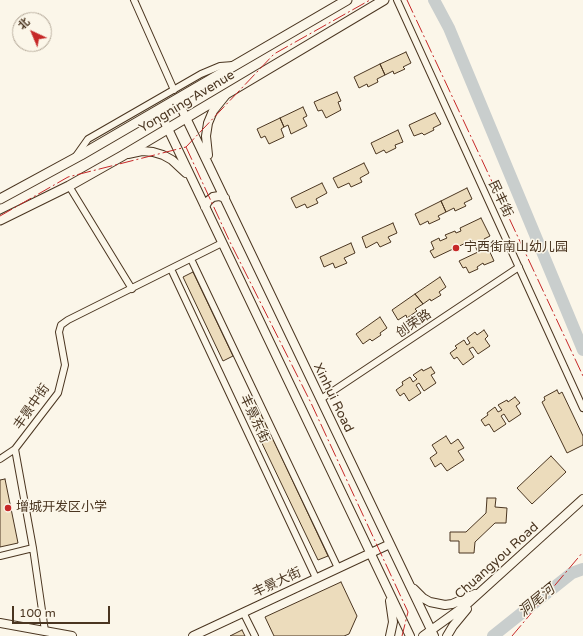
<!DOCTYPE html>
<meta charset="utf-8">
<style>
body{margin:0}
#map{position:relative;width:583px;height:636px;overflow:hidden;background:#fbf6e9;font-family:"Varela Round","Noto Sans SC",sans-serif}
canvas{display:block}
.north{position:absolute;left:12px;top:12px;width:40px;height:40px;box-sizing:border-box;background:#fbf6e9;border:1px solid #b4a999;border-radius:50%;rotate:316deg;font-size:11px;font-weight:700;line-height:16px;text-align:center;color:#4a3520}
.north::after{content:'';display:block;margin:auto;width:14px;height:18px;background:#c62828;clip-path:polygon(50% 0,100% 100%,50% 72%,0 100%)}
.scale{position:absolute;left:12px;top:606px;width:98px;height:18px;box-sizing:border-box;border:2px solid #4a3520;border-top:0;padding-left:5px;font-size:12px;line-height:14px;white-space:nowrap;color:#4a3520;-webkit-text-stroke:3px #fbf6e9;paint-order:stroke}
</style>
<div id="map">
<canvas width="583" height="636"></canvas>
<div class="north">北</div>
<div class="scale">100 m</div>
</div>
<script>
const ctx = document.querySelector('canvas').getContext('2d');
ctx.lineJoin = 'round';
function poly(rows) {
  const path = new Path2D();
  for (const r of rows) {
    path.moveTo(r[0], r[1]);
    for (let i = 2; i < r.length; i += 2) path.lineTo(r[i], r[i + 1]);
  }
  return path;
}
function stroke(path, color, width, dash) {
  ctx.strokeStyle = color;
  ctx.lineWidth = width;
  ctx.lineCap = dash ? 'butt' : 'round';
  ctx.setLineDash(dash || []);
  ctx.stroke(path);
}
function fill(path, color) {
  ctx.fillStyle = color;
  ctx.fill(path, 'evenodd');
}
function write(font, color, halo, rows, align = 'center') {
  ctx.font = font + ' "Varela Round","Noto Sans SC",sans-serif';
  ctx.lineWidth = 3;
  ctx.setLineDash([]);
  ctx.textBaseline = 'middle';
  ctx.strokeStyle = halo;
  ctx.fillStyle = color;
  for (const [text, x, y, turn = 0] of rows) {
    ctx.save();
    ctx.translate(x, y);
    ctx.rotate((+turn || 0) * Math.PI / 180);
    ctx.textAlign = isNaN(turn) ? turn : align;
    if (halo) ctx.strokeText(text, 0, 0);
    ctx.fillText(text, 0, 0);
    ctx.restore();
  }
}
stroke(poly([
 [434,0,449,28,583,350],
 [493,636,572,573,583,569]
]), '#c9cecd', 12);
const building = poly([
 [406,52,411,63,403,67,405,69,394,74,393,71,385,75,380,64,406,52],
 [380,64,385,75,377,79,378,82,368,87,367,84,359,88,354,77,380,64],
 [337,92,341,101,338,102,341,110,326,118,322,110,318,111,314,102,337,92],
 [303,107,307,116,303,118,307,126,291,134,288,125,284,127,280,118,303,107],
 [435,113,441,124,433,128,434,130,424,135,422,133,414,136,409,125,435,113],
 [280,118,284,127,281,129,284,137,269,144,265,136,261,138,257,129,280,118],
 [398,130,403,142,395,145,396,148,386,153,384,150,376,154,371,143,398,130],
 [364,163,369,173,360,178,362,182,351,187,349,183,338,188,333,178,364,163],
 [322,183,327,193,316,199,318,203,307,208,305,204,296,208,291,198,322,183],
 [467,188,472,199,464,203,466,206,455,211,454,208,446,212,441,201,467,188],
 [441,201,446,212,438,216,440,219,429,224,428,221,420,225,415,214,441,201],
 [481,218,490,236,484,239,494,261,484,265,483,263,477,267,478,269,469,273,466,267,463,268,459,261,478,252,472,240,434,258,430,251,434,249,431,242,439,238,440,241,447,238,445,235,455,231,456,233,461,231,460,228,481,218],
 [393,223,397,233,388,237,391,242,380,247,377,242,366,248,362,237,393,223],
 [351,243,355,253,344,258,347,263,335,268,333,263,324,267,320,257,351,243],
 [193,272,233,356,223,361,183,277,193,272],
 [440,277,446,287,439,292,441,295,431,301,430,299,423,304,415,294,440,277],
 [415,294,423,304,415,309,417,311,407,318,406,315,398,320,392,310,415,294],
 [380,317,387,328,380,333,381,335,372,341,370,339,363,344,356,334,380,317],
 [484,330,488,336,485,339,490,346,478,354,473,347,469,349,474,357,463,365,457,357,454,359,450,353,457,348,455,346,464,340,467,345,470,343,467,338,475,332,477,335,484,330],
 [431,367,435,373,431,375,436,383,424,391,419,383,416,385,421,393,409,401,404,393,400,396,396,390,403,385,402,382,410,377,413,382,417,379,413,375,422,369,423,371,431,367],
 [557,390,559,394,562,392,583,436,583,445,567,453,542,402,545,400,544,397,557,390],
 [515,397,520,403,516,406,521,414,509,422,504,414,501,416,506,424,494,432,489,424,485,426,481,420,488,415,487,413,495,407,498,412,502,410,498,405,507,400,508,402,515,397],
 [258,407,328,556,318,560,247,412,258,407],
 [446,436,451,444,458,439,464,448,458,451,464,460,447,471,441,463,435,467,430,458,437,453,432,445,446,436],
 [551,456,566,472,532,504,517,488,551,456],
 [5,479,18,543,0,547,0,480,5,479],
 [487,498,496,498,495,507,507,508,506,523,495,523,475,542,474,553,459,553,459,541,450,541,450,532,466,532,486,513,487,498],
 [341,582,357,616,349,634,344,636,274,636,265,617,341,582],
 [242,630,245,636,230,636,242,630]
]);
fill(building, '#ecdcbc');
stroke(building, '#4a3520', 1);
const street = poly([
 [134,0,174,90],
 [397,0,583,408],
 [76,156,88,139,201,74,220,66,233,65],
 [69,186,132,289],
 [191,259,338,568],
 [171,269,316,578],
 [321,399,519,267],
 [15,449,33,548,45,631],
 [0,459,15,449,58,393,65,365,59,332,61,325,68,320,222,243],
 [0,556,33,548],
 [243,612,255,636]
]);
const secondary = poly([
 [177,99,434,636],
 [159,110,410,636],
 [128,154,142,151,153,152,163,155,172,160,186,173],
 [208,155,206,136,208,123,213,111,225,96],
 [205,207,208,201,213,197,219,196,225,198],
 [414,589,423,598,430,602,445,605,452,604,475,594],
 [0,623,72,636],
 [193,636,390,544],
 [390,636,393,622,390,601],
 [423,636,466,605,583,499],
 [447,636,453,626,467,609]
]);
const primary = poly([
 [0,199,81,155,347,0],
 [0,220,69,186,122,156,384,0]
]);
stroke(street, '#4a3520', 8);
stroke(secondary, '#4a3520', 10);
stroke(primary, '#4a3520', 11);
stroke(street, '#fbf6e9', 6);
stroke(secondary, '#fbf6e9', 8);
stroke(primary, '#fbf6e9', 9);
stroke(poly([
 [407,0,583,376],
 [186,147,230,242,311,403,408,612,402,636],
 [0,216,68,177,186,147,274,54,370,0],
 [512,636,583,552]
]), '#c62828', 1, [14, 3, 2, 3]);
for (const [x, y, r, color] of [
 [456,248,4,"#c62828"],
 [8,508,4,"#c62828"]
]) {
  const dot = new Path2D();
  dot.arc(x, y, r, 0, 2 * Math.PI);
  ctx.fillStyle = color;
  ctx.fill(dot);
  stroke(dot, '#fbf6e9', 1.5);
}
write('13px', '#4a3520', '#fbf6e9', [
 ["Yongning Avenue",187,102,-31],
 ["民丰街",500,199,65],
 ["创荣路",414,324,-34],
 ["Xinhui Road",333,398,64],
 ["丰景中街",32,407,-55],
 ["丰景东街",254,419,65],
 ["Chuangyou Road",497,561,-42],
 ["丰景大街",277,583,-25]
]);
write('13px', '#4a3520', '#fbf6e9', [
 ["宁西街南山幼儿园",464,248],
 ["增城开发区小学",16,508]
], 'left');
write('italic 14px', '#4a3520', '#fbf6e9', [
 ["洞尾河",537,601,-39]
]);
</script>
